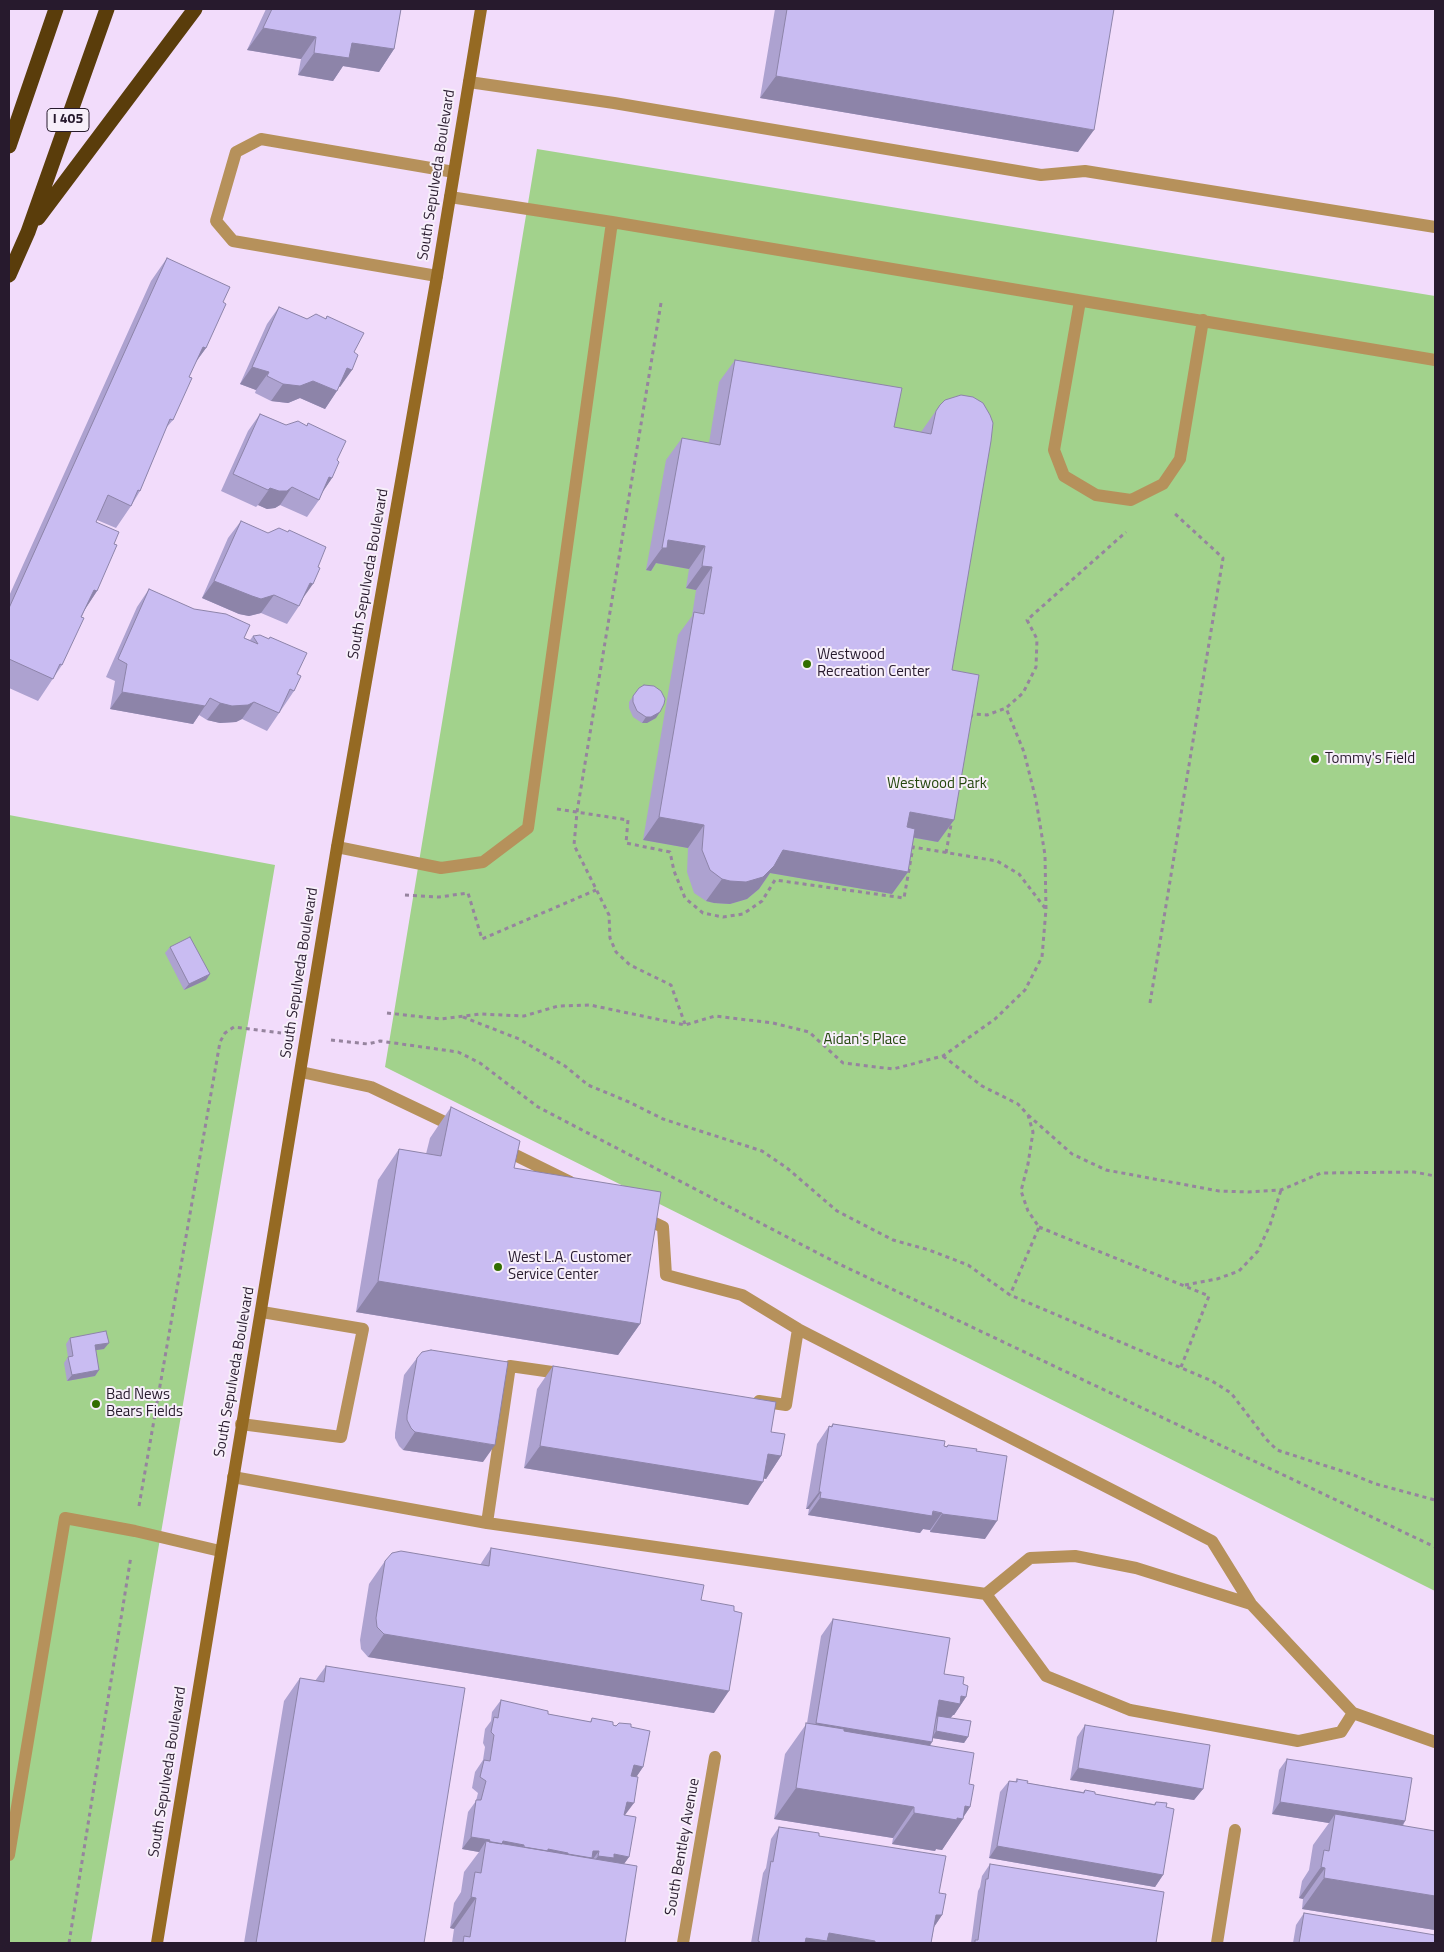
<!DOCTYPE html>
<style>
body{margin:0}
#map{position:relative;width:1444px;height:1952px;overflow:hidden;background:#f2dcfb;font-family:"Titillium Web",sans-serif}
canvas{display:block}
.frame{position:absolute;inset:0;border:10px solid #271a2d;pointer-events:none}
</style>
<div id="map">
<canvas width="1444" height="1952"></canvas>
<div class="frame"></div>
</div>
<script>
const ctx = document.querySelector('canvas').getContext('2d');
ctx.lineJoin = 'round';
function fill(path, color) {
  ctx.fillStyle = color;
  ctx.fill(path, 'evenodd');
}
function poly(rows) {
  const path = new Path2D();
  for (const r of rows) {
    path.moveTo(r[0], r[1]);
    for (let i = 2; i < r.length; i += 2) path.lineTo(r[i], r[i + 1]);
  }
  return path;
}
function stroke(path, color, width, dash) {
  ctx.strokeStyle = color;
  ctx.lineWidth = width;
  ctx.lineCap = dash ? 'butt' : 'round';
  ctx.setLineDash(dash || []);
  ctx.stroke(path);
}
function write(font, color, halo, rows, align = 'center') {
  ctx.font = font + ' "Titillium Web",sans-serif';
  ctx.lineWidth = 4;
  ctx.setLineDash([]);
  ctx.textBaseline = 'middle';
  ctx.strokeStyle = halo;
  ctx.fillStyle = color;
  for (const [text, x, y, turn = 0] of rows) {
    ctx.save();
    ctx.translate(x, y);
    ctx.rotate((+turn || 0) * Math.PI / 180);
    ctx.textAlign = isNaN(turn) ? turn : align;
    if (halo) ctx.strokeText(text, 0, 0);
    ctx.fillText(text, 0, 0);
    ctx.restore();
  }
}
fill(poly([
 [537,149,1435,296,1435,1591,385,1067],
 [9,815,275,865,91,1943,9,1943]
]), '#a2d28c');
stroke(poly([
 [661,303,577,812,574,845,609,915,610,938,616,952,630,965,671,985,685,1024],
 [971,717,972,714,987,715,1006,708],
 [557,809,628,820,626,843,670,852,674,871,685,898,703,913,723,917,743,914,762,901,775,880,904,898,913,847,997,861,1019,874,1045,908],
 [946,853,952,819],
 [405,895,439,897,468,893,482,939,596,890],
 [1150,1003,1223,558,1173,512],
 [387,1013,441,1019,480,1014,524,1016,558,1006,590,1005,685,1025,715,1016,773,1023,809,1032,843,1063,893,1069,943,1056,995,1019,1025,990,1042,957,1046,909,1045,855,1036,800,1024,752,1006,708,1023,693,1036,667,1037,639,1027,620,1126,532],
 [463,1017,519,1039,565,1066,588,1085,629,1102,663,1119,762,1151,787,1168,837,1211,893,1240,929,1250,968,1265,1010,1295,1212,1381,1231,1393,1266,1439,1277,1450,1351,1474,1376,1484,1435,1500],
 [331,1040,368,1044,380,1041,458,1052,480,1063,538,1107,835,1262,1435,1547],
 [943,1056,982,1086,1018,1104,1028,1115,1033,1132,1028,1164,1021,1191,1028,1211,1039,1227,1010,1295],
 [1028,1115,1072,1154,1106,1170,1219,1191,1248,1192,1281,1190,1321,1173,1414,1172,1435,1176],
 [1039,1227,1209,1296,1181,1367],
 [1185,1285,1217,1279,1239,1271,1258,1251,1270,1225,1281,1190],
 [139,1506,220,1042,225,1033,234,1027,281,1033],
 [69,1943,131,1556]
]), '#96849e', 3, [4, 4]);
stroke(poly([
 [469,82,614,103,1041,175,1085,171,1435,227],
 [450,197,612,222,1435,360],
 [437,276,233,241,216,221,236,152,261,139,454,172],
 [1080,301,1054,450,1064,476,1096,495,1131,500,1163,484,1180,459,1203,320],
 [337,847,441,868,483,862,528,828,612,222],
 [301,1072,371,1087,455,1127],
 [503,1149,570,1182],
 [642,1217,663,1227,666,1275,742,1295,798,1329,1212,1541,1251,1604,1353,1713,1435,1742],
 [759,1401,786,1405,798,1329],
 [241,1424,341,1437,363,1329,262,1312],
 [233,1477,487,1523,510,1366,566,1374],
 [487,1523,986,1594,1046,1676,1130,1710,1298,1741,1341,1732,1353,1713],
 [986,1594,1030,1558,1075,1556,1136,1568,1251,1604],
 [9,1855,65,1518,135,1531,220,1551]
]), '#b6915b', 12);
stroke(poly([
 [683,1943,715,1757],
 [1217,1943,1235,1830]
]), '#b6915b', 12);
stroke(poly([
 [157,1943,337,847,437,276,481,9]
]), '#956a23', 12);
stroke(poly([
 [9,146,56,9],
 [38,218,195,9],
 [9,275,28,232,107,9]
]), '#5a3d0b', 15);
fill(poly([
 [266,9,401,9,394,49,379,72,343,66,333,81,298,75,301,59,247,50],
 [775,9,1114,9,1078,152,760,98],
 [167,258,223,302,206,348,195,363,189,377,173,420,166,428,140,491,131,506,116,528,97,520,96,522,114,544,97,591,85,609,62,665,38,701,9,688,9,596,151,281],
 [279,307,307,319,326,318,327,316,354,352,352,370,339,387,325,409,300,398,288,403,271,401,255,393,256,390,240,384,267,324],
 [735,360,894,427,921,432,940,405,952,670,954,820,938,842,914,838,908,872,892,894,770,873,759,889,747,899,730,904,714,903,706,901,694,893,687,872,688,848,643,840,678,635,692,616,696,590,686,588,689,569,656,563,651,571,646,570,666,460,682,438,709,443,719,382],
 [260,414,286,425,306,426,308,423,337,460,332,478,323,491,319,500,307,517,280,505,275,508,267,509,258,505,256,507,221,491,248,431],
 [241,521,303,599,299,606,287,624,261,613,249,616,239,614,202,598,228,538],
 [149,589,244,638,250,640,253,636,297,674,294,691,267,731,242,719,236,722,220,723,207,720,199,715,193,724,110,709,115,681,106,677,137,607],
 [639,688,656,718,647,723,642,723,633,717,629,708,629,702],
 [170,947,210,974,206,980,184,990,165,953],
 [451,1107,514,1168,640,1324,618,1355,356,1312,378,1180,399,1149,426,1154,430,1138],
 [70,1338,104,1349,96,1350,99,1370,95,1376,67,1381,64,1363,68,1357,66,1344],
 [417,1358,483,1462,403,1450,399,1446,395,1438,395,1433,404,1375],
 [553,1366,771,1432,781,1456,766,1479,764,1478,748,1505,524,1468,537,1389],
 [833,1424,944,1446,947,1446,948,1445,976,1451,985,1539,930,1532,930,1530,923,1529,920,1533,808,1515,809,1509,806,1509,817,1444,829,1426,831,1426],
 [491,1548,701,1600,714,1713,368,1657,361,1649,360,1640,369,1584,385,1561,480,1565],
 [833,1619,944,1674,963,1684,966,1697,954,1715,953,1715,950,1718,968,1737,964,1743,933,1738,932,1742,930,1746,969,1784,970,1807,942,1850,936,1849,935,1851,892,1844,893,1838,774,1819,785,1754,807,1723,821,1636],
 [326,1666,424,1943,244,1943,284,1701,300,1678,315,1681],
 [501,1700,548,1714,590,1722,592,1718,613,1725,631,1727,643,1767,636,1777,625,1815,624,1814,629,1857,624,1864,625,1943,452,1943,454,1929,450,1928,454,1903,461,1892,464,1872,479,1852,462,1849,468,1812,476,1801,478,1793,472,1788,475,1772,483,1760,485,1747,483,1743,485,1729,491,1721,492,1712],
 [1085,1725,1203,1789,1194,1800,1070,1780,1077,1737],
 [1287,1759,1405,1821,1403,1826,1435,1831,1435,1930,1302,1909,1303,1899,1299,1898,1302,1881,1309,1870,1313,1845,1329,1823,1272,1814,1279,1770],
 [1017,1779,1027,1783,1083,1792,1085,1790,1095,1794,1154,1804,1156,1802,1166,1807,1163,1875,1155,1887,989,1858,1000,1792,1009,1781,1015,1782],
 [779,1827,819,1836,939,1893,942,1915,934,1927,931,1943,751,1943,763,1873,766,1868,771,1839],
 [990,1864,1156,1943,971,1943,978,1891,980,1887,982,1876],
 [1304,1913,1435,1943,1293,1943,1296,1925]
]), '#ada2d0');
fill(poly([
 [263,28,316,37,301,59,247,50],
 [352,43,394,49,379,72,343,66,333,81,298,75,314,53],
 [776,76,1094,130,1078,152,760,98],
 [203,347,206,348,190,370],
 [252,367,269,372,256,390,240,384],
 [347,368,352,370,340,387,335,385],
 [313,381,337,391,325,409,300,398,288,403,271,401,283,384],
 [329,477,332,478,320,496],
 [292,487,280,505,275,508,267,509,258,505,270,488],
 [668,540,705,546,689,569,656,563,651,571,646,570],
 [702,566,712,567,696,590,686,588],
 [214,581,274,595,261,613,249,616,239,614,202,598],
 [310,583,313,584,301,601],
 [94,590,97,591,82,614],
 [122,692,205,706,193,724,110,709],
 [254,702,242,719,236,722,220,723,207,720,220,703],
 [660,712,656,718,647,723,642,723,646,717],
 [910,812,954,820,938,842,894,834],
 [659,817,704,825,688,848,643,840],
 [783,850,908,872,892,894,770,873,759,889,747,899,730,904,714,903,706,901,722,879],
 [210,974,206,980,184,990,189,984],
 [378,1281,640,1324,618,1355,356,1312],
 [109,1343,104,1349,90,1351,95,1345],
 [99,1370,95,1376,67,1381,72,1375],
 [415,1432,495,1445,483,1462,403,1450],
 [540,1446,763,1482,748,1505,524,1468],
 [768,1454,781,1456,766,1479,752,1476],
 [819,1492,821,1492,809,1509,806,1509],
 [820,1498,942,1513,930,1530,923,1529,920,1533,808,1515],
 [942,1514,997,1521,985,1539,930,1532],
 [384,1634,729,1691,714,1713,368,1657],
 [961,1696,966,1697,954,1715,953,1715,948,1721,938,1716,936,1719,939,1700],
 [816,1723,932,1742,920,1760,804,1740],
 [936,1731,968,1737,964,1743,932,1738],
 [634,1765,643,1767,635,1779,625,1777],
 [1078,1768,1203,1789,1194,1800,1070,1780],
 [796,1788,914,1807,893,1838,774,1819],
 [627,1802,634,1803,625,1815,618,1814],
 [1280,1802,1405,1821,1397,1833,1335,1814,1329,1823,1272,1814],
 [965,1806,970,1807,962,1819,963,1819,942,1850,936,1849,935,1851,892,1844,914,1813],
 [471,1837,490,1840,485,1847,486,1841,479,1852,462,1849],
 [503,1841,524,1845,516,1857,496,1853],
 [997,1846,1163,1875,1155,1887,989,1858],
 [548,1849,568,1853,560,1865,542,1861],
 [593,1851,599,1851,590,1863],
 [614,1854,629,1857,621,1868,590,1867,598,1856],
 [1321,1867,1325,1868,1303,1899,1299,1898],
 [1324,1878,1435,1896,1435,1930,1302,1909],
 [471,1897,476,1898,454,1929,450,1928],
 [936,1915,942,1915,934,1927],
 [829,1933,875,1941,874,1943,802,1943,806,1938]
]), '#8d84a9');
const building = poly([
 [272,9,401,9,394,49,352,43,349,58,314,53,316,37,263,28,272,9],
 [787,9,1114,9,1094,130,776,76,787,9],
 [167,258,230,287,223,302,226,304,206,348,203,347,189,377,192,378,173,420,170,419,140,491,138,490,131,506,108,495,96,522,119,532,114,544,117,545,97,591,94,590,81,617,84,618,62,665,60,664,53,679,9,659,9,608,167,258],
 [279,307,307,319,316,314,326,319,327,316,364,333,354,352,358,355,352,370,347,368,337,391,313,381,300,386,283,384,267,376,269,372,252,367,279,307],
 [735,360,902,388,894,427,931,434,936,411,940,405,945,400,961,395,973,397,983,403,990,415,993,423,991,441,952,670,979,675,954,820,910,812,907,827,915,829,908,872,783,850,774,866,763,877,746,882,730,881,722,879,710,870,702,850,704,825,659,817,694,612,704,614,712,567,702,566,705,546,668,540,667,548,662,548,682,438,720,445,735,360],
 [260,414,286,425,298,421,307,426,308,423,346,441,337,460,339,462,332,478,329,477,319,500,292,487,287,491,279,491,270,488,268,490,233,474,260,414],
 [241,521,268,533,279,528,288,532,289,530,326,547,318,567,320,568,313,584,310,583,299,606,274,595,261,599,252,596,214,581,241,521],
 [149,589,194,609,226,614,250,625,244,638,258,644,253,636,260,635,269,639,270,637,307,653,297,674,301,676,294,691,290,689,279,713,254,702,248,705,232,706,220,703,210,698,205,706,122,692,127,664,118,659,149,589],
 [644,685,654,686,661,691,665,699,664,704,660,712,651,717,646,717,637,711,633,702,633,696,639,688,644,685],
 [190,937,210,974,189,984,170,947,190,937],
 [451,1107,520,1141,514,1168,661,1192,640,1324,378,1281,399,1149,441,1156,451,1107],
 [106,1331,109,1343,95,1345,99,1370,72,1375,68,1357,73,1356,70,1338,106,1331],
 [431,1350,508,1362,495,1445,415,1432,411,1428,407,1420,407,1415,417,1358,422,1352,431,1350],
 [553,1366,776,1402,771,1432,785,1434,781,1456,768,1454,763,1482,540,1446,553,1366],
 [833,1424,945,1441,944,1446,947,1447,948,1445,977,1449,976,1451,1007,1456,997,1521,942,1514,942,1513,933,1511,932,1516,820,1498,821,1492,819,1492,829,1426,832,1427,833,1424],
 [491,1548,704,1585,701,1600,734,1606,734,1611,742,1613,729,1691,384,1634,377,1627,376,1618,385,1561,392,1553,401,1551,489,1566,491,1548],
 [833,1619,950,1638,944,1674,964,1677,963,1684,968,1686,966,1697,961,1696,960,1704,939,1700,932,1742,816,1723,833,1619],
 [326,1666,465,1688,424,1943,256,1943,300,1678,324,1682,326,1666],
 [501,1700,548,1711,548,1714,591,1722,592,1718,613,1722,613,1725,616,1726,619,1723,631,1724,631,1727,650,1731,643,1767,634,1765,631,1776,638,1777,634,1803,627,1802,624,1815,636,1817,629,1857,614,1854,614,1858,598,1856,599,1851,593,1851,592,1858,568,1854,568,1853,548,1849,548,1851,524,1847,524,1845,503,1841,502,1844,489,1842,490,1840,471,1837,476,1800,481,1800,486,1781,480,1777,484,1760,490,1761,494,1735,491,1732,494,1717,498,1718,501,1700],
 [938,1716,971,1721,968,1737,936,1731,938,1716],
 [806,1723,844,1729,844,1731,974,1753,969,1784,974,1785,970,1807,965,1806,963,1819,957,1818,957,1820,914,1813,914,1807,796,1788,806,1723],
 [1085,1725,1210,1745,1203,1789,1078,1768,1085,1725],
 [1287,1759,1412,1778,1405,1821,1280,1802,1287,1759],
 [1017,1779,1028,1781,1027,1783,1084,1793,1085,1790,1095,1792,1095,1794,1155,1805,1156,1802,1167,1803,1166,1807,1174,1809,1163,1875,997,1846,1009,1781,1017,1782,1017,1779],
 [1335,1814,1435,1831,1435,1896,1324,1878,1325,1868,1321,1867,1324,1850,1329,1851,1335,1814],
 [779,1827,819,1833,819,1836,946,1856,939,1893,946,1894,942,1915,936,1915,931,1943,875,1943,875,1941,829,1933,827,1941,806,1938,805,1943,760,1943,760,1942,758,1941,771,1861,773,1862,779,1827],
 [486,1841,637,1866,625,1943,463,1943,464,1936,470,1937,476,1898,471,1897,475,1872,481,1873,486,1841],
 [990,1864,1164,1892,1156,1943,975,1943,975,1940,978,1940,986,1879,988,1879,990,1864],
 [1304,1913,1435,1935,1435,1943,1299,1943,1304,1913]
]);
fill(building, '#c9bcf2');
stroke(building, '#8d84a9', 1);
for (const [x, y, r, color] of [
 [807,664,5,"#326e00"],
 [1315,759,5,"#326e00"],
 [498,1267,5,"#326e00"],
 [96,1404,5,"#326e00"]
]) {
  const dot = new Path2D();
  dot.arc(x, y, r, 0, 2 * Math.PI);
  ctx.fillStyle = color;
  ctx.fill(dot);
  stroke(dot, '#f7effa', 2);
}
for (const [x, y, w] of [
 [68,120,42]
]) {
  const box = new Path2D();
  box.roundRect(x - w / 2, y - 11.5, w, 23, 4);
  ctx.fillStyle = '#f7effa';
  ctx.fill(box);
  stroke(box, '#271a2d', 1);
}
write('bold 14px', '#271a2d', null, [
 ["I 405",68,120]
]);
write('15px', '#271a2d', '#f7effa', [
 ["South Sepulveda Boulevard",437,175,-81],
 ["South Sepulveda Boulevard",369,574,-80],
 ["South Sepulveda Boulevard",300,973,-81],
 ["South Sepulveda Boulevard",235,1372,-80],
 ["South Sepulveda Boulevard",168,1772,-81],
 ["South Bentley Avenue",683,1847,-80]
]);
write('15px', '#271a2d', '#f7effa', [
 ["Westwood",817,655],
 ["Recreation Center",817,672],
 ["Tommy's Field",1325,759],
 ["West L.A. Customer",508,1258],
 ["Service Center",508,1275],
 ["Bad News",106,1395],
 ["Bears Fields",106,1412]
], 'left');
write('15px', '#24470e', '#f7effa', [
 ["Westwood Park",937,784],
 ["Aidan's Place",865,1040]
]);
</script>
